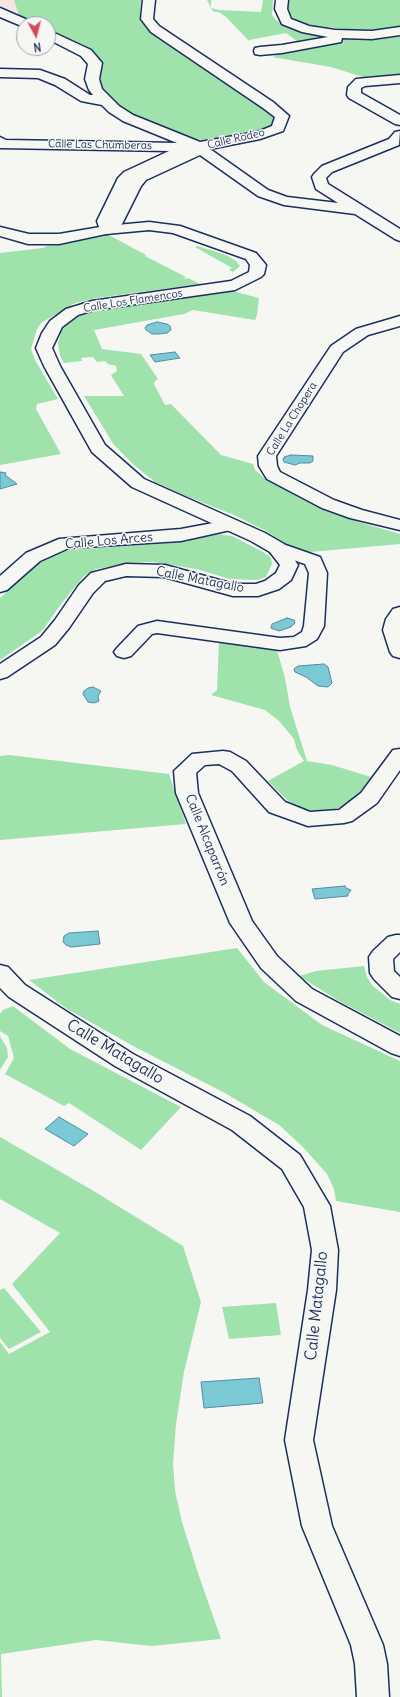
<!DOCTYPE html>
<meta charset="utf-8">
<style>
body{margin:0}
#map{position:relative;width:400px;height:1697px;overflow:hidden;background:#f6f6f2;font-family:Delius,sans-serif}
canvas{display:block}
.north{position:absolute;left:16px;top:16px;width:40px;height:40px;box-sizing:border-box;background:#f6f6f2;border:1px solid #9ea6b7;border-radius:50%;rotate:173deg;font-size:11px;font-weight:700;line-height:16px;text-align:center;color:#1b2f5e}
.north::after{content:'';display:block;margin:auto;width:14px;height:18px;background:#d1495b;clip-path:polygon(50% 0,100% 100%,50% 72%,0 100%)}
</style>
<div id="map">
<canvas width="400" height="1697"></canvas>
<div class="north">N</div>
</div>
<script>
const ctx = document.querySelector('canvas').getContext('2d');
ctx.lineJoin = 'round';
function fill(path, color) {
  ctx.fillStyle = color;
  ctx.fill(path, 'evenodd');
}
function poly(rows) {
  const path = new Path2D();
  for (const r of rows) {
    path.moveTo(r[0], r[1]);
    for (let i = 2; i < r.length; i += 2) path.lineTo(r[i], r[i + 1]);
  }
  return path;
}
function stroke(path, color, width, dash) {
  ctx.strokeStyle = color;
  ctx.lineWidth = width;
  ctx.lineCap = dash ? 'butt' : 'round';
  ctx.setLineDash(dash || []);
  ctx.stroke(path);
}
function write(font, color, halo, rows, align = 'center') {
  ctx.font = font + ' Delius,sans-serif';
  ctx.lineWidth = 3;
  ctx.setLineDash([]);
  ctx.textBaseline = 'middle';
  ctx.strokeStyle = halo;
  ctx.fillStyle = color;
  for (const [text, x, y, turn = 0] of rows) {
    ctx.save();
    ctx.translate(x, y);
    ctx.rotate((+turn || 0) * Math.PI / 180);
    ctx.textAlign = isNaN(turn) ? turn : align;
    if (halo) ctx.strokeText(text, 0, 0);
    ctx.fillText(text, 0, 0);
    ctx.restore();
  }
}
fill(poly([
 [0,0,14,0,18,12,10,12,0,10]
]), '#f7e5e1');
fill(poly([
 [14,0,141,0,140,14,142,22,150,31,161,40,271,112,274,115,275,123,263,130,253,133,217,139,202,140,182,136,134,116,126,111,101,87,101,63,96,54,82,44,48,31,48,24,34,24,17,16,18,12],
 [207,0,211,0,211,8,219,10,261,12,263,0,273,0,272,15,276,20,285,26,295,30,322,36,298,42,286,33,249,40,250,42,226,17,219,12,214,12,212,10],
 [289,0,400,0,400,26,381,31,363,32,334,30,335,28,329,27,327,30,313,28,299,23,289,15,287,11],
 [400,35,400,76,363,77,331,67,272,57,276,56,270,53,353,38,374,38],
 [109,235,146,255,145,256,186,277,184,278,186,279,188,278,200,284,97,298,75,303,41,323,37,329,31,349,35,360,58,399,37,404,36,409,61,454,0,465,0,253,43,248,47,246,60,245],
 [198,246,226,255,236,261,240,266,233,272,229,270,232,268,195,247],
 [232,291,259,298,257,315,255,320,193,310,184,314,94,330,102,349,141,354,158,379,155,381,154,384,165,405,171,404,221,455,253,464,255,470,263,477,325,511,352,520,400,534,400,544,310,552,301,550,290,546,266,531,234,515,181,494,155,482,134,465,114,445,84,396,124,396,111,375,117,371,116,366,108,364,105,361,97,362,93,357,81,358,82,361,64,363,60,356,58,344,61,332,65,326,78,317,102,309],
 [216,534,232,536,263,552,271,558,272,564,266,577,257,580,230,579,196,569,153,562,128,563,96,569,84,576,61,604,42,631,0,660,0,598,35,565,49,556,70,550,186,542,204,535],
 [219,642,277,650,285,678,290,707,307,761,332,765,371,777,353,801,347,805,333,810,316,811,299,808,287,800,268,781,304,761,297,750,294,739,279,721,265,710,211,695,217,690],
 [9,755,169,774,186,824,0,840,0,756],
 [237,948,264,982,322,1025,400,1061,400,1212,336,1201,334,1189,327,1174,302,1146,279,1125,223,1092,135,1047,67,1009,29,980],
 [364,966,367,977,372,985,390,1000,400,1004,400,1033,339,1001,299,976,316,971],
 [13,1006,70,1049,181,1107,141,1150,69,1103,64,1106,5,1074,14,1058,8,1036,0,1031,0,1014,3,1010],
 [0,1036,7,1048,8,1057,0,1070],
 [0,1137,92,1190,183,1246,201,1302,184,1372,176,1424,173,1463,175,1491,182,1522,198,1573,221,1639,151,1646,96,1640,1,1654,2,1697,0,1697,0,1342,9,1354,50,1332,12,1284,60,1233,0,1199],
 [4,1288,41,1332,9,1349,0,1338,0,1290],
 [276,1303,281,1335,229,1339,222,1307]
]), '#a0e2ac');
const water = poly([
 [157,322,167,324,170,326,171,330,167,333,159,334,152,334,146,330,145,328,147,325,157,322],
 [175,352,180,358,155,362,150,355,175,352],
 [291,455,313,456,313,461,310,463,300,463,295,465,284,462,283,460,284,457,291,455],
 [0,472,6,473,5,475,17,484,0,489,0,472],
 [287,618,294,620,295,623,291,627,279,631,271,628,272,624,287,618],
 [324,664,328,667,332,683,328,687,318,686,306,677,295,672,294,669,298,666,324,664],
 [93,687,101,691,98,696,99,701,94,703,88,702,83,694,84,691,88,688,93,687],
 [345,886,346,888,351,890,348,894,348,896,315,899,312,889,345,886],
 [98,931,100,944,71,947,66,945,63,942,64,936,69,933,98,931],
 [59,1117,88,1134,74,1146,45,1129,59,1117],
 [259,1378,263,1403,204,1408,201,1382,259,1378]
]);
fill(water, '#7ac9d5');
stroke(water, '#548ba5', 1);
const minor = poly([
 [143,0,155,0,153,19,159,26,273,102,289,116,283,131,260,139,210,149,268,190,287,197,338,203,316,189,312,177,314,174,322,166,389,139,395,132,400,131,399,145,332,172,326,178,328,184,400,229,400,241,395,239,355,214,284,205,258,196,200,155,146,180,141,186,122,224,111,233,106,234,101,233,97,221,118,178,124,172,169,151,0,148,0,137,6,140,177,143,123,121,109,112,102,105,81,101,55,85,38,78,0,77,0,69,40,70,65,79,90,95,93,95,89,90,85,79,88,64,81,56,48,39,48,30,91,50,102,63,99,79,102,89,119,106,133,115,200,142,257,132,272,126,275,117,263,108,151,32,141,19,143,0],
 [276,0,288,0,287,9,291,19,309,26,335,30,372,31,400,27,400,35,372,39,342,38,341,42,282,53,260,55,255,54,254,51,255,48,260,47,282,45,328,37,302,32,282,24,275,9,276,0],
 [0,8,30,21,32,24,24,24,24,27,0,17,0,8],
 [400,75,400,83,365,86,361,88,361,93,400,115,400,125,395,124,349,98,347,95,348,87,356,79,400,75],
 [400,316,400,326,368,335,343,352,276,456,277,466,280,472,334,500,362,510,400,520,400,530,350,518,322,508,267,479,259,466,258,456,331,346,356,329,400,316],
 [229,520,235,521,238,525,235,529,181,541,69,548,40,561,7,590,0,592,0,576,26,553,59,539,181,529,229,520],
 [277,542,320,557,327,573,324,626,317,639,306,646,280,650,157,633,152,634,131,656,124,658,117,656,114,652,117,648,138,626,157,621,280,638,294,637,302,632,304,626,309,573,305,564,270,552,268,548,270,544,277,542],
 [400,607,400,658,393,656,390,652,383,630,386,619,393,609,400,607],
 [400,749,400,770,377,803,352,821,344,823,308,826,269,812,232,771,219,764,205,765,196,773,198,793,252,921,277,956,312,989,400,1036,400,1056,391,1053,296,1001,261,968,230,923,176,793,174,771,192,754,223,751,230,752,246,761,285,802,310,812,339,810,361,793,393,750,400,749],
 [396,935,400,935,400,952,393,959,394,971,400,977,400,999,392,997,374,979,370,973,369,957,373,951,388,937,396,935]
]);
const tertiary = poly([
 [149,222,180,226,256,253,266,265,264,274,261,277,235,290,94,310,78,315,62,327,52,348,60,366,105,445,144,479,265,533,284,544,298,565,291,580,279,589,258,596,233,596,164,577,126,576,105,581,93,593,69,628,55,645,7,677,0,679,0,664,41,637,55,620,79,585,91,573,126,564,165,565,234,584,256,584,265,581,276,573,280,565,270,552,251,541,132,487,92,452,44,366,36,348,42,333,50,321,66,309,92,301,231,281,249,272,250,265,246,259,173,233,149,230,106,234,59,244,28,244,0,236,0,227,29,234,59,234,106,226,149,222],
 [0,965,8,967,25,985,133,1054,250,1116,300,1155,330,1206,338,1250,336,1290,313,1440,332,1526,383,1645,387,1664,389,1697,357,1697,355,1664,351,1645,302,1526,285,1440,308,1290,312,1250,304,1207,282,1169,232,1130,115,1066,9,997,0,988,0,965]
]);
stroke(minor, '#1b2f5e', 3);
stroke(tertiary, '#1b2f5e', 3);
fill(minor, '#f6f6f2');
fill(tertiary, '#f6f6f2');
write('11px', '#1b2f5e', '#f6f6f2', [
 ["Calle Rodeo",236,139,-13],
 ["Calle Las Chumberas",100,145,1],
 ["Calle Los Flamencos",133,301,-9],
 ["Calle La Chopera",292,419,-58]
]);
write('13px', '#1b2f5e', '#f6f6f2', [
 ["Calle Los Arces",109,541,-5],
 ["Calle Matagallo",200,580,11],
 ["Calle Alcaparrón",207,840,68]
]);
write('16px', '#1b2f5e', '#f6f6f2', [
 ["Calle Matagallo",115,1052,31],
 ["Calle Matagallo",317,1306,-84]
]);
</script>
